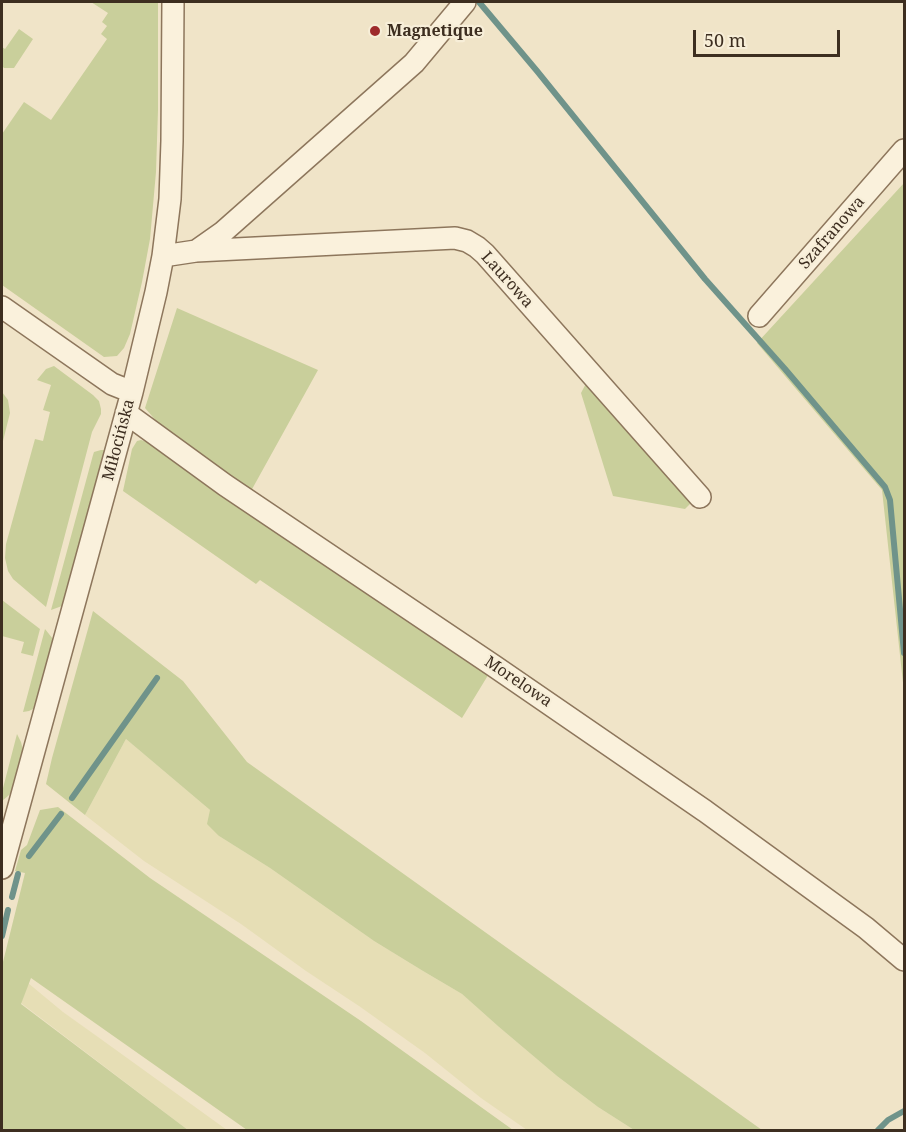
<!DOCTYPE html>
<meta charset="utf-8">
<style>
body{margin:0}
#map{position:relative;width:906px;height:1132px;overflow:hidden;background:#f0e4c8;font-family:"Noto Serif",serif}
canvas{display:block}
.frame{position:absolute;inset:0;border:3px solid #3d2e20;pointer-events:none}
.scale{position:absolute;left:693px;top:30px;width:147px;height:27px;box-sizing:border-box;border:3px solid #3d2e20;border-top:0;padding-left:8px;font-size:18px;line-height:21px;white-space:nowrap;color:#3d2e20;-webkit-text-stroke:4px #f7eed8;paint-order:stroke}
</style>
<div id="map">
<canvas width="906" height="1132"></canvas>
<div class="frame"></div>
<div class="scale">50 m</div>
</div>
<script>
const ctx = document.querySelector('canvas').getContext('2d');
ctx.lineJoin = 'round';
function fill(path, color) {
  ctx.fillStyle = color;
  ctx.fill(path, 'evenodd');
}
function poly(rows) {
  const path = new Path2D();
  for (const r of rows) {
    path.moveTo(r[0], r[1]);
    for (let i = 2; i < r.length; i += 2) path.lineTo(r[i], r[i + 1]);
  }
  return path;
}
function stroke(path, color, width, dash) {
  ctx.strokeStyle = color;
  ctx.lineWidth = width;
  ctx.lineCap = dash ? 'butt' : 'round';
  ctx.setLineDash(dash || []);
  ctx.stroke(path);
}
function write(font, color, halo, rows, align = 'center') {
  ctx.font = font + ' "Noto Serif",serif';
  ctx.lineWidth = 4.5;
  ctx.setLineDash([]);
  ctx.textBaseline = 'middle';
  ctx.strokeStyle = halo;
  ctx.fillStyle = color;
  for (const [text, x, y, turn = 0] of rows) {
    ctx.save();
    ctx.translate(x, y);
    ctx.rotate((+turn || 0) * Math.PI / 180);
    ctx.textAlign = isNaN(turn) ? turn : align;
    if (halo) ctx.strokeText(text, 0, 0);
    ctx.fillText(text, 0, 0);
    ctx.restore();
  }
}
fill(poly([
 [126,739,210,810,219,836,270,868,374,941,423,971,462,994,499,1027,557,1076,598,1107,634,1130,527,1130,481,1098,425,1053,359,1006,306,971,241,924,144,861,85,815],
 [28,983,63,1012,98,1037,227,1130,188,1130,21,1003]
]), '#e6deb5');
fill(poly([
 [91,2,158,2,158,110,156,172,150,239,142,282,130,334,124,348,117,356,104,357,2,285,2,134,24,102,51,120,107,39,101,34,107,26,102,22,108,13],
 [19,29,33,39,14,68,4,68,2,66,2,47,5,49],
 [904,183,904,692,882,490,757,343],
 [177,308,318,370,251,491,165,431,145,408],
 [54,366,93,395,99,401,101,409,101,414,92,432,46,607,13,579,8,571,5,558,6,544,35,439,43,441,50,412,43,410,51,385,37,380,46,369],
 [591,374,693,501,685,509,613,496,581,393],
 [2,392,8,400,10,413,2,445],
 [141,440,154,444,490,672,462,718,260,580,256,584,123,491,132,449,137,441],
 [101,450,105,450,62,606,51,610,93,455,94,452],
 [2,600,40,629,33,656,21,653,24,642,2,636],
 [93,611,183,681,247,762,762,1130,634,1130,598,1107,557,1076,499,1027,462,994,423,971,374,941,270,868,219,836,207,824,210,810,126,739,85,815,46,784,52,758],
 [45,629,53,639,35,705,33,709,29,711,23,712],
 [17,734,21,742,23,750,12,792,8,796,2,801,2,792],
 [58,807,150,878,361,1021,513,1130,247,1130,31,978,21,1004,188,1130,2,1130,2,966,25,873,15,871,21,850,27,845,40,810]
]), '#c9cf9b');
stroke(poly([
 [479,2,537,71,705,279,785,369,885,487,890,500,904,653],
 [72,798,157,678],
 [29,856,61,814],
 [12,897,18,874],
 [2,936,8,910],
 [878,1130,888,1120,904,1111]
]), '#6f938a', 6);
const minor = poly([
 [196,251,455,238,467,241,477,247,485,254,700,497],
 [163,256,196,251,223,232,414,63,465,2],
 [2,307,112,384,132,392],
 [759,316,904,150],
 [126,413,225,485,494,666,705,811,866,928,904,960],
 [2,868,132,392,156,292,163,256,170,199,172,141,173,2]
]);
stroke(minor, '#8d765c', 24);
stroke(minor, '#faf1dc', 21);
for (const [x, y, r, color] of [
 [375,31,6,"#9e2a2b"]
]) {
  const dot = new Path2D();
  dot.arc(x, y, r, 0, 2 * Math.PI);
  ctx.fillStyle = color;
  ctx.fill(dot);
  stroke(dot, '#f7eed8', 2);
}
write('bold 16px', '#3d2e20', '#f7eed8', [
 ["Magnetique",387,31]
], 'left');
write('16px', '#3d2e20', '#f7eed8', [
 ["Szafranowa",832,233,-49],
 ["Laurowa",507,280,48],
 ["Miłocińska",119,440,-75],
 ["Morelowa",518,682,34]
]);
</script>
